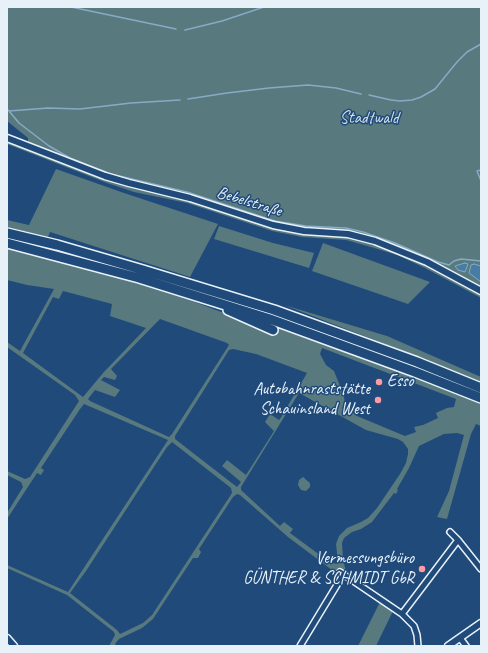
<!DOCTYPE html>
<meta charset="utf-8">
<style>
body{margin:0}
#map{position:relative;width:488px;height:653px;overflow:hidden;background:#1f4a7a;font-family:Caveat,sans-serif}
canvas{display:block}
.frame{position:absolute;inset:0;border:8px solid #e8f1f8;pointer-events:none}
</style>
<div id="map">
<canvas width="488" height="653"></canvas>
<div class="frame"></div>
</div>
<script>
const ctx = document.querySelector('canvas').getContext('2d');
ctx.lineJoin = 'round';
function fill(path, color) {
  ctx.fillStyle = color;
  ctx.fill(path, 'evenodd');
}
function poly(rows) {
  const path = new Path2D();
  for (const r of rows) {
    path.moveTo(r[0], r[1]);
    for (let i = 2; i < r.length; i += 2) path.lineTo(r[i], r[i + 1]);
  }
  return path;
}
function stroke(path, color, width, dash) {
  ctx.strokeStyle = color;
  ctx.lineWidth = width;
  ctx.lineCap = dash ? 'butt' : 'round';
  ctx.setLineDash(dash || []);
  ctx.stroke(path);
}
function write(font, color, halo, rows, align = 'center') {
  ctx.font = font + ' Caveat,sans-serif';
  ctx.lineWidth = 3;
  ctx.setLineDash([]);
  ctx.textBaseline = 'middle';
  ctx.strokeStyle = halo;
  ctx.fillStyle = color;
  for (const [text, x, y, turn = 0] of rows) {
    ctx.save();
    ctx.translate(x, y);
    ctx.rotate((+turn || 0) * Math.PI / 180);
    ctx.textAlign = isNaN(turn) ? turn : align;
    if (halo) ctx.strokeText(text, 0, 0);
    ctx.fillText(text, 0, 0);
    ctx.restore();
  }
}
fill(poly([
 [7,7,481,7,481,266,474,264,469,273,481,282,481,298,425,268,397,255,371,247,346,240,302,237,272,231,187,203,134,192,107,183,7,144,7,134,28,142,28,138,7,121],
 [56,169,124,193,218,224,190,277,50,232,48,237,7,227,7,220,29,225],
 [219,226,273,243,314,253,309,268,214,239],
 [323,243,430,282,408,304,312,271],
 [7,248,97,271,192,301,248,322,272,332,280,328,405,373,481,404,481,426,476,424,471,434,447,519,437,517,449,491,464,435,457,433,444,434,419,446,409,468,397,489,398,490,396,494,394,493,372,522,361,529,352,532,344,538,342,543,343,559,346,572,348,575,381,596,378,600,346,580,342,581,301,646,297,646,337,582,338,577,336,573,288,537,240,495,237,494,233,497,199,549,201,552,198,558,193,558,153,619,142,628,119,639,115,644,117,646,109,646,115,635,114,632,67,595,7,568,7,565,68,592,168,440,84,404,80,409,41,468,44,470,41,475,37,473,7,519,7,513,23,487,21,482,7,475,7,471,25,479,30,477,79,401,75,395,7,347,7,342,20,351,54,289,27,285,7,280],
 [63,291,112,304,110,316,146,328,103,373,83,397,23,353,53,297,59,299],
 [160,319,227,343,229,345,172,434,169,437,90,401,88,399,95,390,115,397,120,390,101,380,104,377,115,380,117,376,111,369],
 [322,348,456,399,454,407,447,408,438,412,436,413,438,418,423,425,414,427,416,432,405,436,357,416,345,405,344,396,334,371,326,365,320,354],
 [233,349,256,354,307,373,280,419,279,420,270,414,265,422,274,431,246,475,227,460,222,466,241,482,237,487,175,439,175,436,229,350],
 [299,393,366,430,398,439,403,442,408,449,408,454,406,463,400,474,377,508,368,518,361,522,347,528,339,536,336,544,338,562,336,564,328,561,290,533,293,529,284,522,280,526,241,490,241,487],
 [172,442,231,488,232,493,152,615,143,623,120,634,117,630,70,593,86,571,167,447],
 [284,305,387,336,481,377,481,382,421,358],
 [303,477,310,483,310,487,306,491,301,490,298,485,299,480],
 [380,602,393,611,376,646,358,646]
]), '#58797e');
const water = poly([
 [465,263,468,264,465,272,458,270,455,266,465,263],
 [474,264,481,266,481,282,469,273,471,265,474,264]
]);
fill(water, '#477ca4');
stroke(water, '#87abc6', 1);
stroke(poly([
 [71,7,176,29],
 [185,30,222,21,264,7],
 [369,95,391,100,400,101,412,100,421,97,435,89,457,62,467,52,481,44],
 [188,99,227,93,269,88,308,85,336,88,361,94],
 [7,109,9,111,48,108,80,109,131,103,180,100],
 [9,111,19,123,49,146,70,158,111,174,187,192,275,221,306,226,346,228,363,232,395,243,438,262,449,265,454,261,461,259,481,261],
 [481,170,477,171,481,181]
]), '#87abc6', 1.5);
const minor = poly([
 [450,532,458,540,481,569],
 [340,572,402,614,414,626,417,635,418,646],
 [402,614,458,540],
 [460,638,466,646],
 [300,646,343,575]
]);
const tertiary = poly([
 [7,138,105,176,129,183,190,198,273,225,304,231,348,234,375,241,427,262,481,291],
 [7,638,14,646],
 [448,646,481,623]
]);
const motorway = poly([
 [7,233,57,245,143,270,274,310,417,362,481,388],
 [7,243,139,278,270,319,415,372,481,398],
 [228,310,273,330]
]);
stroke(minor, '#e8f1f8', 8);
stroke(tertiary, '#e8f1f8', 9);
stroke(motorway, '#e8f1f8', 12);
stroke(minor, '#1f4a7a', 5);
stroke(tertiary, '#1f4a7a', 6);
stroke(motorway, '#1f4a7a', 9);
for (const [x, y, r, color] of [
 [379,382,4,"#ff9aa2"],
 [378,400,4,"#ff9aa2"],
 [422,569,4,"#ff9aa2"]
]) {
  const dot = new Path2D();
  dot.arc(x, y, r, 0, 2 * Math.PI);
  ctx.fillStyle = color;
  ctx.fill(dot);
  stroke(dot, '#1f4a7a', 1.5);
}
write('17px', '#d2dfe6', '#1f4a7a', [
 ["Stadtwald",369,119]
]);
write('17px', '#e8f1f8', '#1f4a7a', [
 ["Bebelstraße",249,202,17]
]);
write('17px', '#e8f1f8', '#1f4a7a', [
 ["Esso",387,382,"left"],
 ["Autobahnraststätte",370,390],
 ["Schauinsland West",370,410],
 ["Vermessungsbüro",414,559],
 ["GÜNTHER & SCHMIDT GbR",414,579]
], 'right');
</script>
